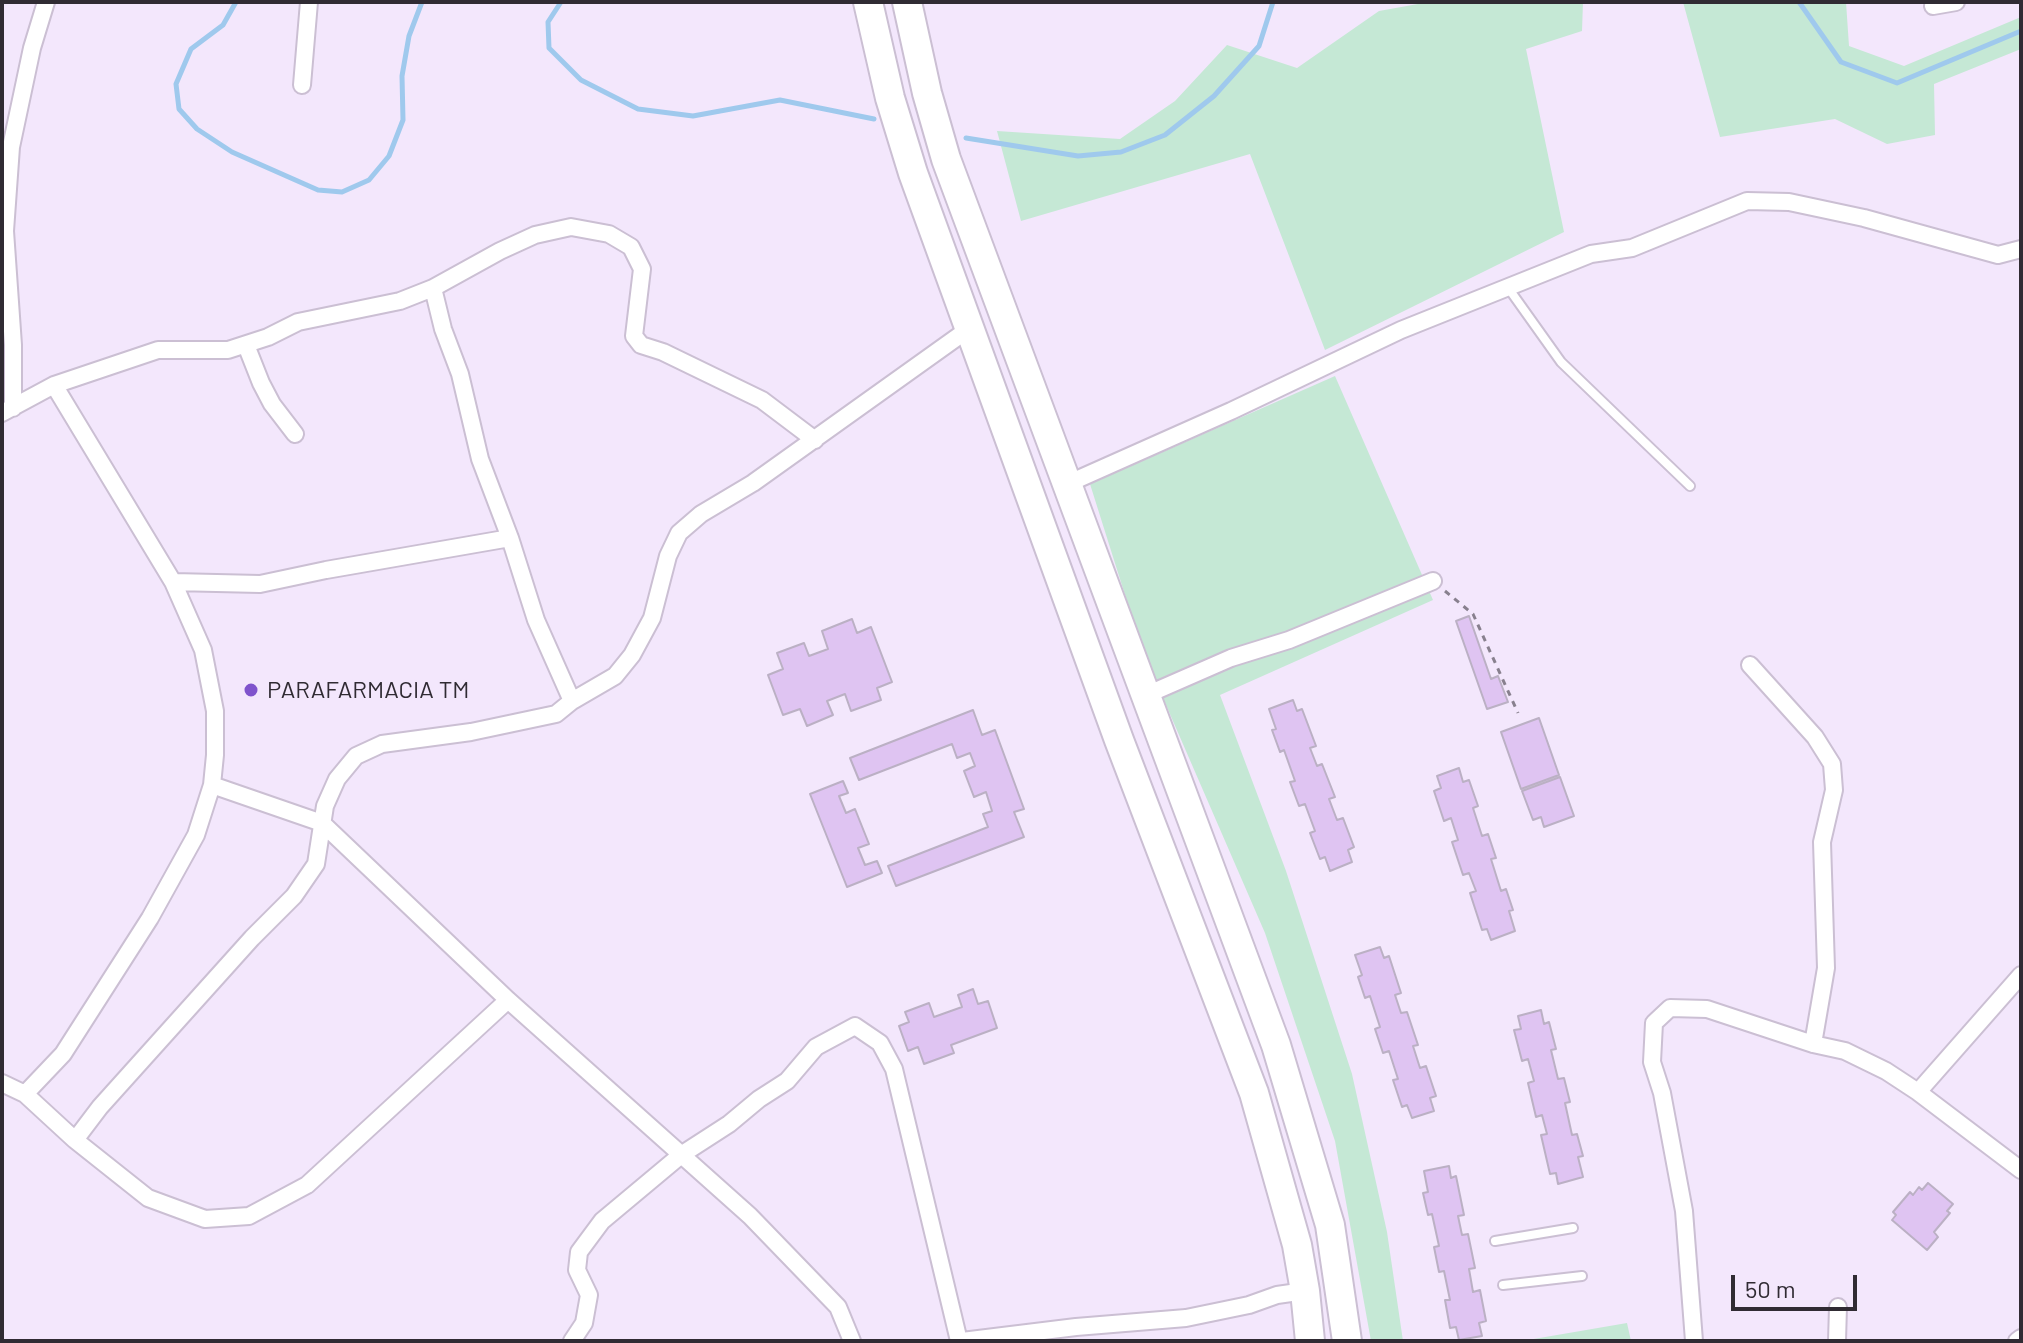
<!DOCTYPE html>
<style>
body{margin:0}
#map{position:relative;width:2023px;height:1343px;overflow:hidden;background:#f3e7fc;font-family:Barlow,sans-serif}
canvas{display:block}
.frame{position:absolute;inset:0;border:4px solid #302b33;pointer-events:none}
.scale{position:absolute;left:1731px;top:1275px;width:126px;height:36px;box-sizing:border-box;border:4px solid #302b33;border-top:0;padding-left:10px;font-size:24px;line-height:28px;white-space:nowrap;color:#302b33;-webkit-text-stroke:6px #f3e7fc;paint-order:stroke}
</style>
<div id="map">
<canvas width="2023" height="1343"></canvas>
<div class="frame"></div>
<div class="scale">50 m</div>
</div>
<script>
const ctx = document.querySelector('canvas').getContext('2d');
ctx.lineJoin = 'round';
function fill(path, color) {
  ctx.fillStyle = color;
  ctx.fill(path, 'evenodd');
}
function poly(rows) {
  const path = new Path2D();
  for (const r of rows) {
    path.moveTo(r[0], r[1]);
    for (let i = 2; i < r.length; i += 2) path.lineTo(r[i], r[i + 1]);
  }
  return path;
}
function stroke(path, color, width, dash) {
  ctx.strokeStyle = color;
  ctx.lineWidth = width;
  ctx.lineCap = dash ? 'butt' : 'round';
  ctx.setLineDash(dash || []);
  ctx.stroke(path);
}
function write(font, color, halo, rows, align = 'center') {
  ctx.font = font + ' Barlow,sans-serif';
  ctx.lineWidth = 6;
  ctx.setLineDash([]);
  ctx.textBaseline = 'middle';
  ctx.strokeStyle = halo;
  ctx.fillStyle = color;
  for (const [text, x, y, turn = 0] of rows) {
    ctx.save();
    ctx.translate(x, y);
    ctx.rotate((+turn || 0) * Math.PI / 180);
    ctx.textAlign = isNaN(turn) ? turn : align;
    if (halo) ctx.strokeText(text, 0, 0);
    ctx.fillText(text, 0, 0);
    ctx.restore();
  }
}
fill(poly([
 [1429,2,1583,2,1582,31,1526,49,1564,232,1325,350,1250,154,1021,221,997,131,1120,139,1175,101,1227,45,1297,68,1379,11],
 [1683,2,1846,2,1849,46,1904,66,2021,17,2021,49,1934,84,1935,135,1887,144,1835,119,1720,137],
 [1335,376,1433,600,1220,695,1286,871,1352,1074,1387,1232,1403,1341,1371,1341,1335,1141,1265,933,1143,652,1090,484],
 [1627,1323,1631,1341,1522,1341]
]), '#c5e8d5');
stroke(poly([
 [236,2,223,25,191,49,176,84,179,109,197,129,232,152,318,190,342,192,369,180,389,156,403,120,402,76,409,36,422,2],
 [561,2,548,22,549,48,581,80,638,109,693,116,780,100,874,119],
 [1799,2,1841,62,1897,83,2021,31],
 [966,138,1078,156,1121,152,1165,135,1214,96,1259,46,1273,2]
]), '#9fc9ed', 5);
const building = poly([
 [1469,616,1491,679,1498,676,1508,702,1487,709,1456,621,1469,616],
 [852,619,857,633,871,627,892,682,877,688,881,700,851,711,845,694,827,701,833,715,807,726,800,709,783,715,768,675,783,669,777,653,804,643,809,656,828,649,822,631,852,619],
 [1293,700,1297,711,1302,709,1316,746,1310,748,1317,766,1322,764,1335,797,1329,799,1337,820,1343,818,1354,847,1348,850,1352,862,1330,871,1325,857,1320,859,1310,833,1315,831,1305,804,1299,806,1290,782,1295,781,1284,750,1280,752,1272,730,1276,729,1269,709,1293,700],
 [973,710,982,735,995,730,1024,809,1014,812,1024,837,896,886,888,866,988,827,983,814,992,811,986,792,974,797,964,771,975,766,970,753,957,758,952,744,859,780,850,758,973,710],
 [1539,718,1559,775,1521,789,1501,732,1539,718],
 [1459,768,1463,782,1469,780,1478,806,1473,808,1482,836,1488,834,1496,858,1491,859,1501,891,1506,889,1513,910,1509,911,1515,931,1491,940,1487,929,1482,930,1470,893,1476,891,1469,873,1463,875,1452,842,1458,840,1451,818,1444,821,1434,791,1441,788,1437,776,1459,768],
 [1560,777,1574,816,1544,827,1541,817,1533,820,1522,791,1560,777],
 [843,781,848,793,839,796,846,813,855,809,869,844,858,848,865,865,877,861,882,873,847,887,810,794,843,781],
 [1380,947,1384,958,1389,956,1401,993,1395,995,1401,1013,1407,1012,1418,1045,1413,1046,1420,1068,1426,1066,1436,1096,1430,1098,1434,1111,1412,1118,1407,1105,1402,1107,1393,1080,1398,1079,1389,1051,1383,1053,1375,1029,1380,1027,1370,996,1365,998,1358,977,1362,975,1355,955,1380,947],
 [973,989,978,1004,988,1001,997,1028,951,1045,954,1053,924,1064,918,1047,908,1051,899,1026,909,1022,905,1012,929,1003,934,1017,962,1007,958,995,973,989],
 [1541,1010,1544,1024,1549,1022,1556,1049,1551,1050,1558,1079,1564,1078,1570,1102,1565,1103,1572,1135,1577,1134,1583,1156,1578,1157,1583,1177,1558,1184,1556,1173,1550,1174,1541,1135,1547,1134,1542,1115,1536,1117,1528,1083,1534,1081,1528,1059,1522,1061,1514,1030,1521,1029,1518,1016,1541,1010],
 [1449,1166,1451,1178,1456,1176,1464,1215,1458,1216,1462,1235,1468,1234,1475,1268,1469,1269,1473,1292,1480,1290,1486,1321,1479,1323,1482,1336,1459,1340,1456,1327,1450,1328,1445,1300,1450,1300,1444,1271,1439,1272,1434,1247,1439,1246,1432,1214,1428,1215,1423,1193,1428,1192,1424,1171,1449,1166],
 [1928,1183,1953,1204,1947,1211,1950,1213,1934,1232,1938,1237,1927,1250,1892,1220,1896,1215,1893,1212,1910,1192,1913,1195,1919,1187,1922,1190,1928,1183]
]);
fill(building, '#dfc4f2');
stroke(building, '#bbb0c4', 2);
const lane = poly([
 [1509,289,1561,362,1690,486],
 [1495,1241,1573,1228],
 [1503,1285,1582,1276]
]);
const street = poly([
 [1933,6,1956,2],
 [302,85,309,2],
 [433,288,443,329,460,374,480,459,510,538,536,620,572,701],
 [246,345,261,383,272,404,295,434],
 [13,408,13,345,5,231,11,147,32,48,46,2],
 [2,413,54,385,158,350,228,350,268,337,298,322,400,301,433,288,500,251,535,235,571,227,609,234,631,247,642,269,634,336,641,345,663,352,762,400,815,440],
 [1067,484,1231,411,1401,330,1591,254,1632,248,1747,201,1789,202,1864,218,1998,255,2021,249],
 [173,582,260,584,326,570,510,538],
 [1750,665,1815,737,1832,764,1834,790,1822,842,1826,968,1813,1044],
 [1144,696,1231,658,1289,640,1433,581],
 [212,785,322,823,508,1000,750,1216,838,1307,852,1341],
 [2,1083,25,1094,75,1140,100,1107,252,938,294,896,316,864,325,806,337,779,356,756,382,744,471,732,556,714,572,701,615,676,632,655,652,618,668,556,679,533,701,514,753,483,970,328],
 [1918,1092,2021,975],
 [25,1094,63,1054,150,918,196,835,212,785,215,755,215,711,203,650,173,582,54,385],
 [75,1140,148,1198,205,1219,249,1216,307,1185,508,1000],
 [572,1341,584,1323,589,1295,577,1270,579,1252,602,1221,681,1155,729,1124,759,1099,787,1081,816,1047,855,1026,880,1043,894,1069,959,1341],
 [962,1341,1076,1327,1186,1318,1249,1305,1277,1295,1305,1291],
 [1694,1341,1684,1211,1662,1093,1652,1062,1654,1023,1670,1008,1707,1009,1813,1044,1845,1051,1886,1071,1918,1092,2021,1170],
 [1837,1341,1838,1307],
 [2017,1341,2021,1338]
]);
const highway = poly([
 [868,2,890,98,913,173,1119,740,1254,1093,1297,1245,1305,1291,1310,1341],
 [907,2,927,93,946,159,1276,1045,1330,1225,1347,1341]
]);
stroke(lane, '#cbbfd3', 12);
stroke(street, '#cbbfd3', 20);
stroke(highway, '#cbbfd3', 32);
stroke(poly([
 [1445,591,1473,614,1518,713]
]), '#88808e', 3, [6, 6]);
stroke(lane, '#fff', 8);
stroke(street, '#fff', 16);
stroke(highway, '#fff', 28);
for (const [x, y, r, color] of [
 [251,690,8,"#7f53cc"]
]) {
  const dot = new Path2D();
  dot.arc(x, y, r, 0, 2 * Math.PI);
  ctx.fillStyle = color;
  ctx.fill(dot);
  stroke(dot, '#f3e7fc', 3);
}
write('24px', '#302b33', '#f3e7fc', [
 ["PARAFARMACIA TM",267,690]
], 'left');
</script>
